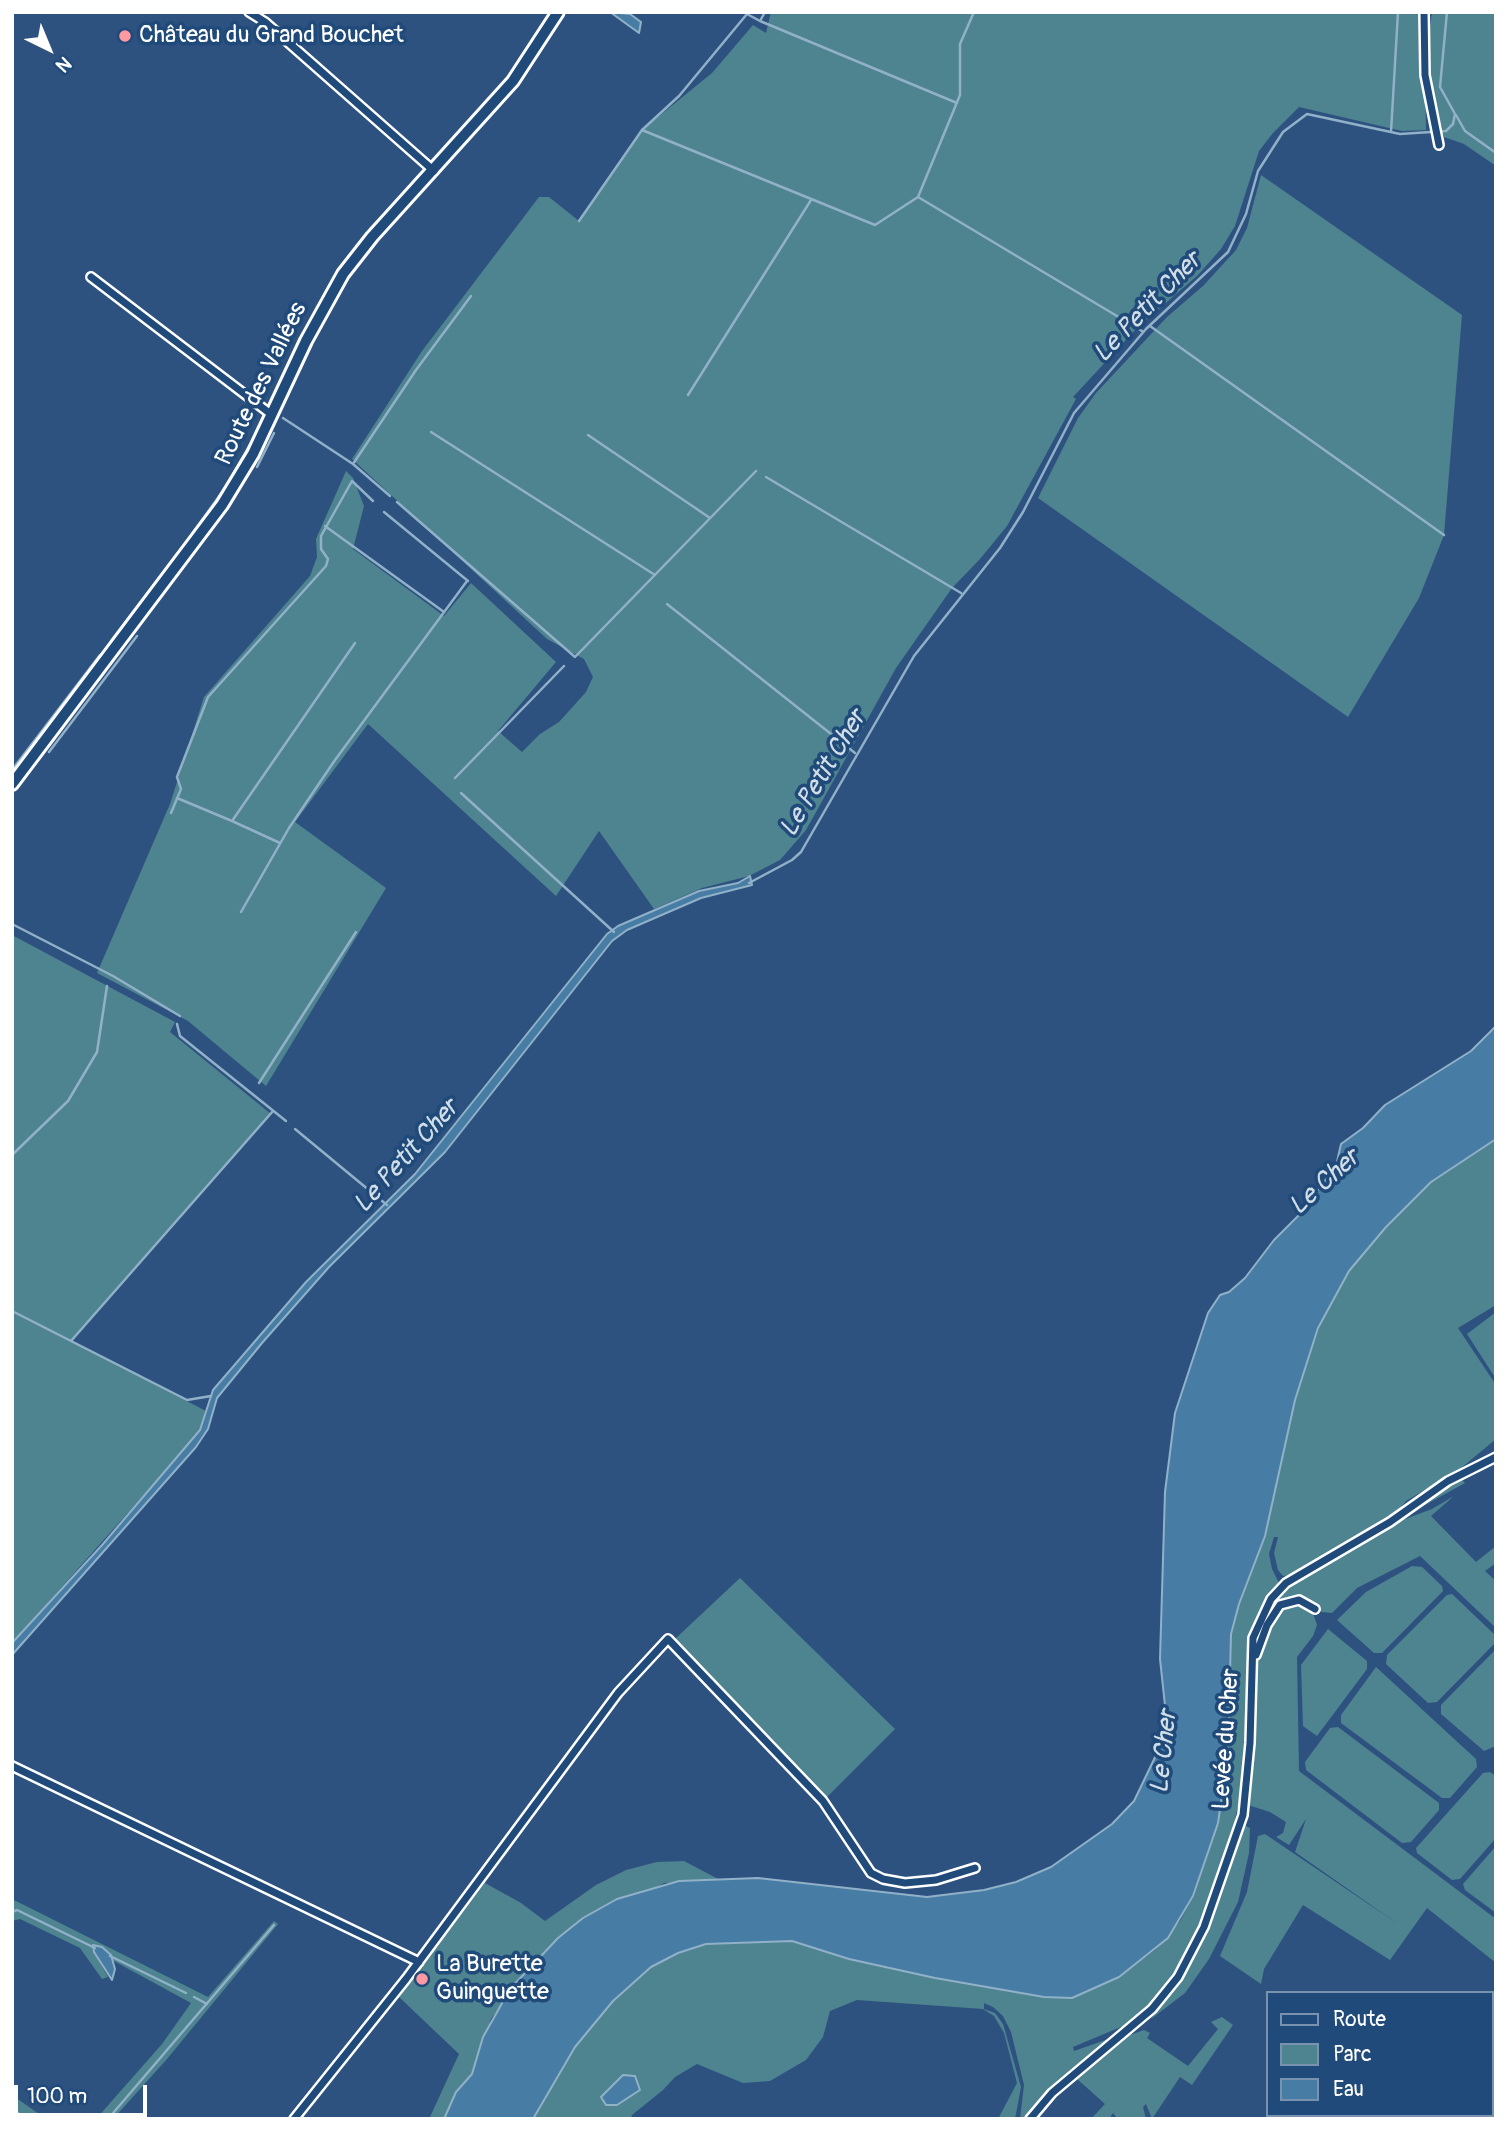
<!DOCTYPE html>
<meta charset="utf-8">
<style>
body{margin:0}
#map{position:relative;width:1508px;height:2131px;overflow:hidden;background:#2e5280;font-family:Pangolin,sans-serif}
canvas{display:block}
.frame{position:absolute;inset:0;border:14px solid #fff;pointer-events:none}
.legend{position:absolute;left:1266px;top:1991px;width:228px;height:126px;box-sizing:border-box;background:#1f4a7a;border:2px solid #7992af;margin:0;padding:9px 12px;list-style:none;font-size:21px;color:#fff}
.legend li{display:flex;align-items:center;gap:14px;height:35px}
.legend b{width:35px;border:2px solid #7992af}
.north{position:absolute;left:14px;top:14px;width:70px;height:70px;-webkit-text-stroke:5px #1f4a7a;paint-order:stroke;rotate:137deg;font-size:19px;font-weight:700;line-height:28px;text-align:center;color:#fff}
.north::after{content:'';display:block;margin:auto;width:24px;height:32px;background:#fff;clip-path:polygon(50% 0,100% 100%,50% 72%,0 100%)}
.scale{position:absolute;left:14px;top:2085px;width:133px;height:32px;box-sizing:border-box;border:4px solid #fff;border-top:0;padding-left:9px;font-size:21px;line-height:24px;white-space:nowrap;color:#fff;-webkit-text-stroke:5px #1f4a7a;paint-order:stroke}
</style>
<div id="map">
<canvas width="1508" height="2131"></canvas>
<div class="frame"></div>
<ul class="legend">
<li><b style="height:9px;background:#1f4a7a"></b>Route</li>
<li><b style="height:19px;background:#4e8390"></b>Parc</li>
<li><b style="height:19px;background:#477da4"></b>Eau</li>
</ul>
<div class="north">N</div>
<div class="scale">100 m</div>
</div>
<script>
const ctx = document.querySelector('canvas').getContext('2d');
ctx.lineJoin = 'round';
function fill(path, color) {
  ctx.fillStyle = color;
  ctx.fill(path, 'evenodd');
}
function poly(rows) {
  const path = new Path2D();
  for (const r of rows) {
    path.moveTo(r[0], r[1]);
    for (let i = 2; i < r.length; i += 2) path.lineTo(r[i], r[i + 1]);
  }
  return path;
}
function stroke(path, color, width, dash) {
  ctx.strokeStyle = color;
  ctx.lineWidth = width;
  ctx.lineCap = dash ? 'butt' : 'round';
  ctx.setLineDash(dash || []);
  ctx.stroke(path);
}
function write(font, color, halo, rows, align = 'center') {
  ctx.font = font + ' Pangolin,sans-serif';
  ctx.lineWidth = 7;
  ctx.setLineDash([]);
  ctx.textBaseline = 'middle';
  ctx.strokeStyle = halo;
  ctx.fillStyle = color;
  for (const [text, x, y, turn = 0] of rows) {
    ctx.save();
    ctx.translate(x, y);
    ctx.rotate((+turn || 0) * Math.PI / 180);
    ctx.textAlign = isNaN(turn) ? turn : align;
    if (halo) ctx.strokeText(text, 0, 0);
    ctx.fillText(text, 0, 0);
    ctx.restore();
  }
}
fill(poly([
 [771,12,1424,12,1426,130,1402,131,1299,107,1273,133,1259,151,1235,226,1221,249,1198,275,1137,328,1073,397,1076,399,1007,526,980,559,952,588,896,668,806,830,780,860,749,876,702,888,654,909,599,831,556,896,368,724,295,822,386,888,266,1086,188,1021,97,973,170,804,204,697,310,576,317,557,316,539,346,471,353,478,364,506,353,549,444,616,471,583,556,662,498,731,522,752,540,734,559,722,586,692,593,677,584,659,547,639,352,459,422,351,539,197,549,197,579,221,642,130,712,73,753,25,766,33],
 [1432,12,1496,12,1496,166,1464,144,1444,137,1432,86,1428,42],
 [1261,175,1462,315,1444,535,1419,598,1348,717,1038,498,1078,418,1096,393,1167,317,1203,286,1236,250,1247,228],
 [12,935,175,1022,170,1032,271,1114,71,1341,206,1411,200,1430,189,1444,12,1643],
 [1496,1139,1496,1305,1458,1328,1496,1385,1496,1439,1460,1469,1406,1501,1393,1516,1291,1575,1283,1576,1278,1570,1274,1553,1278,1537,1274,1537,1269,1554,1272,1569,1280,1585,1262,1606,1251,1634,1245,1771,1232,1834,1193,1942,1174,1975,1153,2001,1128,2024,1073,2047,1074,2051,1117,2036,1056,2085,1025,2119,1020,2119,1024,2085,1011,2032,1003,2016,993,2007,984,2003,984,2009,995,2013,1003,2024,1021,2087,1015,2119,998,2119,1017,2083,1004,2033,994,2016,983,2009,857,2000,830,2011,823,2037,806,2060,770,2081,743,2083,697,2064,675,2077,663,2090,632,2115,631,2119,533,2119,575,2047,613,2001,651,1967,678,1953,706,1944,792,1941,811,1946,1119,1977,1155,1950,1180,1921,1194,1896,1218,1823,1228,1755,1231,1634,1239,1604,1265,1536,1295,1400,1323,1316,1354,1263,1390,1222,1431,1182],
 [1496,1312,1496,1379,1467,1334],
 [1461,1479,1465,1483,1414,1511,1451,1483],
 [1454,1496,1431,1516,1476,1562,1496,1546,1496,1563,1485,1571,1496,1581,1496,1628,1420,1556,1357,1588,1332,1613,1322,1612,1300,1596,1284,1600,1270,1608,1278,1596,1306,1574,1392,1524,1432,1509],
 [1412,1566,1422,1567,1442,1586,1443,1591,1382,1653,1374,1653,1337,1620,1366,1592],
 [740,1578,895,1729,824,1800,675,1639],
 [1452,1594,1495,1635,1495,1643,1437,1702,1428,1703,1386,1664,1387,1655,1447,1595],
 [1297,1602,1312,1610,1317,1625,1313,1636,1297,1657,1299,1771,1496,1919,1496,1963,1427,1908,1390,1960,1303,1905,1264,1969,1261,1984,1220,1956,1247,1892,1258,1836,1265,1834,1398,1924,1295,1852,1306,1819,1289,1845,1276,1837,1283,1833,1286,1822,1270,1812,1248,1805,1255,1732,1256,1663,1277,1612],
 [1328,1629,1367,1661,1367,1669,1317,1736,1303,1726,1301,1665],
 [1496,1649,1496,1746,1484,1751,1441,1714,1441,1705],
 [1376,1667,1476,1759,1477,1767,1450,1798,1442,1798,1341,1723,1341,1715],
 [1338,1727,1439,1803,1439,1810,1411,1842,1402,1843,1306,1770,1305,1762,1330,1728],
 [1490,1772,1496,1776,1496,1838,1460,1879,1452,1880,1417,1853,1416,1848,1483,1773],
 [1244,1825,1250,1828,1249,1853,1238,1902,1209,1959,1185,1993,1151,2019,1198,1949],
 [1496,1846,1496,1913,1465,1890,1463,1884],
 [684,1861,722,1881,664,1883,534,1960,491,2019,472,2074,456,2092,444,2119,429,2119,459,2054,399,1997,485,1883,521,1903,545,1921,596,1885,626,1870,657,1862],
 [12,1899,208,1997,274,1921,278,1924,167,2059,113,2119,96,2119,162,2044,191,2003,92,1949,108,1977,102,1979,80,1948,20,1919,12,1921],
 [1222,2017,1233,2025,1192,2085,1180,2077,1152,2119,1146,2104,1143,2107,1146,2119,1118,2119,1113,2113,1109,2119,1091,2119,1105,2104,1076,2078,1130,2035,1144,2030,1150,2033,1147,2038,1188,2066,1218,2029,1211,2022],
 [12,2095,36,2112,47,2119,12,2118]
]), '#4e8390');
const water = poly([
 [610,12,630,14,641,22,639,33,610,12],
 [750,876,752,885,701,898,627,930,612,941,445,1152,329,1267,262,1343,217,1398,208,1429,196,1447,12,1655,12,1643,103,1544,200,1430,213,1390,306,1282,415,1174,607,934,618,926,699,891,738,883,750,876],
 [1496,1026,1496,1139,1431,1182,1386,1227,1349,1271,1318,1328,1295,1400,1265,1536,1239,1604,1231,1634,1228,1755,1218,1823,1193,1896,1168,1938,1119,1977,1072,1998,1044,1997,935,1978,849,1959,792,1941,706,1944,678,1953,651,1967,613,2001,575,2047,533,2119,444,2119,456,2092,472,2074,483,2037,510,1989,558,1938,583,1918,617,1899,679,1881,758,1878,927,1897,984,1890,1016,1882,1051,1867,1112,1824,1134,1801,1159,1749,1166,1715,1160,1659,1165,1492,1175,1413,1208,1313,1220,1295,1229,1292,1245,1278,1274,1240,1299,1215,1336,1166,1341,1144,1363,1128,1385,1105,1471,1051,1496,1026],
 [93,1945,102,1947,111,1955,115,1969,112,1980,94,1952,93,1945],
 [623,2075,635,2076,640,2090,617,2105,606,2105,601,2097,623,2075]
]);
fill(water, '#477da4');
stroke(water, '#91b1c8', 2);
stroke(poly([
 [760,21,957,103],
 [544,24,550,12],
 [1456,115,1465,131,1496,153],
 [642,130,875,225,918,197,1142,331],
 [1391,132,1398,12],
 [918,197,960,95,960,44,974,12],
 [579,221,642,130,679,96,747,14,760,21,765,12],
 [370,229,409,188],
 [1150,326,1444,535],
 [688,395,811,200],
 [283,418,353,464,390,496],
 [431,432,655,575],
 [588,435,710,518],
 [353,464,416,370,471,296],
 [257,467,274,433],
 [766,477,961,593],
 [397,502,575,657,756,471],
 [384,512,468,581],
 [325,526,444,612],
 [192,534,225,488,260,427],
 [667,604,855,753],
 [111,641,177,554],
 [49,752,137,636],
 [12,770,100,655],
 [455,778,564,666],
 [461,793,614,932],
 [177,798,232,821],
 [171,813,181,789,177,777,208,697,326,566,328,559,321,549,321,536,352,481,373,501],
 [280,843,232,821,355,643],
 [749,883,792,860,801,852,914,656,1000,548,1023,512,1074,413,1146,329,1228,252,1246,214,1258,171,1283,132,1307,114,1400,134,1446,131,1453,124,1455,114,1440,87,1447,12],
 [241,912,289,828,335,760,467,581],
 [12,924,113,976,180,1016],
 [177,1024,180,1036,286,1121],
 [259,1083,356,932],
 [295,1129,387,1205],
 [12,1155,68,1101,97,1052,107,986],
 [12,1311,187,1400,211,1396],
 [71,1341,273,1111],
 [12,1912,17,1910,95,1948],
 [110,1956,186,1993],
 [194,1997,207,2004],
 [1492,2054,1496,2048],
 [12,2109,26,2119],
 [108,2119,274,1925],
 [1450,2119,1452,2115]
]), '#91b1c8', 2.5);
const minor = poly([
 [249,12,265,22,434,171],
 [1424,12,1425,75,1439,145],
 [91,277,272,415],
 [1256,1655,1267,1625,1280,1605,1299,1600,1315,1609],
 [12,1766,419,1962],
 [294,2119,406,1979,618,1693,668,1639,823,1801,871,1873,883,1879,905,1883,936,1880,975,1868],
 [1030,2119,1052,2093,1152,2009,1178,1977,1204,1927,1243,1815,1250,1743,1253,1638,1271,1599,1286,1583,1390,1522,1448,1481,1496,1457]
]);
const secondary = poly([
 [12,784,222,505,253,454,306,341,343,274,372,237,513,81,558,12]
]);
stroke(minor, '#fff', 12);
stroke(secondary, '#fff', 16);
stroke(minor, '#1f4a7a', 7);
stroke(secondary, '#1f4a7a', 10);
const rail = poly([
 [1492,2089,1496,2084],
 [1473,2119,1475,2115]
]);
stroke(rail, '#fff', 5);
stroke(rail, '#1f4a7a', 2.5, [8]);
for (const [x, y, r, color] of [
 [125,36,7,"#ff9aa2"],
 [422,1979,7,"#ff9aa2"]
]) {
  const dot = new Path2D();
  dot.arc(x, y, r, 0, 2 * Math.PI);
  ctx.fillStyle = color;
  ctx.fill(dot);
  stroke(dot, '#1f4a7a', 2.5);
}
write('24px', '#fff', '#1f4a7a', [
 ["Château du Grand Bouchet",139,36],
 ["La Burette",436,1965],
 ["Guinguette",436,1993]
], 'left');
write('24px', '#fff', '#1f4a7a', [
 ["Route des Vallées",262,384,-64],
 ["Levée du Cher",1227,1739,-86]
]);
write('italic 26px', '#d1dee8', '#1f4a7a', [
 ["Le Petit Cher",1148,308,-46],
 ["Le Petit Cher",824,774,-59],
 ["Le Petit Cher",407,1157,-48],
 ["Le Cher",1325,1183,-42],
 ["Le Cher",1165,1752,-84]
]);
</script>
